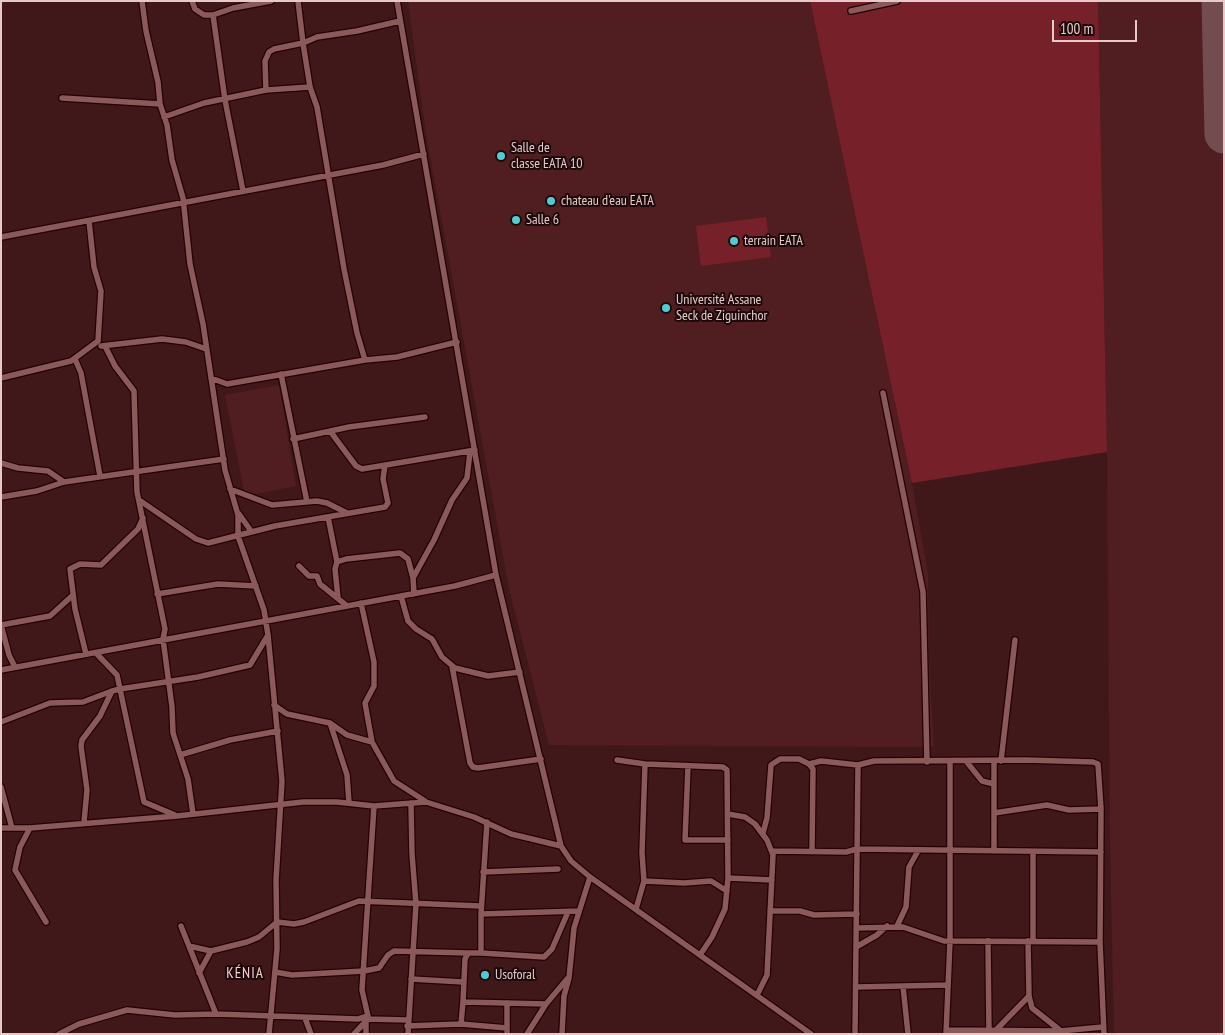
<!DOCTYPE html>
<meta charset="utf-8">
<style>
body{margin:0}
#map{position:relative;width:1225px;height:1035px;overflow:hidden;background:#41181a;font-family:"PT Sans Narrow",sans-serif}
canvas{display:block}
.frame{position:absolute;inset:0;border:2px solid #e6cac9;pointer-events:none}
.scale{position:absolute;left:1052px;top:20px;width:85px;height:22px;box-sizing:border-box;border:2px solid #e6cac9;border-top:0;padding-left:6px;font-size:15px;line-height:18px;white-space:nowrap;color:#e6cac9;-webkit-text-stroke:4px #1c090a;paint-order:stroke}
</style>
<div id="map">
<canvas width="1225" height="1035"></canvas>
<div class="frame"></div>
<div class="scale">100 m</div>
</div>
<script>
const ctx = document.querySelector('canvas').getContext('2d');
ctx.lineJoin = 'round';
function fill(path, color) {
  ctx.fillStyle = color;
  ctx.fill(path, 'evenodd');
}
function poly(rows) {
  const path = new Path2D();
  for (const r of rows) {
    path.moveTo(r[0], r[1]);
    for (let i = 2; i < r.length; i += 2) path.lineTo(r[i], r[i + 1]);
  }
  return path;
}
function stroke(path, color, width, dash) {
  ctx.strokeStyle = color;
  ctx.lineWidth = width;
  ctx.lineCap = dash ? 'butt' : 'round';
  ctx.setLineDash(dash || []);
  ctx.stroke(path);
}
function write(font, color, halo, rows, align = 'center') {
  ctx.font = font + ' "PT Sans Narrow",sans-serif';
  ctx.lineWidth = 4;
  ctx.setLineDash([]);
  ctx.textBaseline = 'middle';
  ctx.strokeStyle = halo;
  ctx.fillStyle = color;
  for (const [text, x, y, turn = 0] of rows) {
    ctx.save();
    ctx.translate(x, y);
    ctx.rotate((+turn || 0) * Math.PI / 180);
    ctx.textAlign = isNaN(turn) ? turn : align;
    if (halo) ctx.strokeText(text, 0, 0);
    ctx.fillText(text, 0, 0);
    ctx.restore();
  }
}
fill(poly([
 [408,1,810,1,912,483,928,575,929,662,934,747,549,745,509,589,426,134],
 [1098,1,1224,1,1224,1034,1114,1034,1110,840,1107,452],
 [279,385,296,486,245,496,225,395]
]), '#501e21');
fill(poly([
 [810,1,1098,1,1107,452,912,483],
 [766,217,771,257,701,266,696,226]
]), '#762029');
stroke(poly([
 [1221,1,1224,134]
]), '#724c4e', 39);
const minor = poly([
 [142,1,146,31,158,82,160,104,167,125,172,160,183,198,190,264,203,324,225,470,238,515,238,536,264,610,268,635,282,781,276,880,277,949,269,1034],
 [192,1,195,9,204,15,213,15],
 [397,1,496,575,561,846,571,861,590,877,811,1034],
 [851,11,897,1],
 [266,90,265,61,269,52,274,49,303,43,298,1],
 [62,98,160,104],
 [164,117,204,103,266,90,310,87],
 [243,191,225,100,213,15,233,8,271,1],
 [1,237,383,165,424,154],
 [101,346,162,339,186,342,206,349],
 [105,346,115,366,134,391,137,492,165,629,163,639,172,707,173,733,188,779,193,814],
 [75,359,81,373,100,476],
 [365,360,357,333,344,269,317,107,310,87,303,43,317,37,357,31,400,21],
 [281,374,307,502],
 [1,378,71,361,98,341,101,291,94,267,89,221],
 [211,378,227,384,365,360,397,357,457,342],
 [883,393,923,592,927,762],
 [330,431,356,466,362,469,475,450],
 [293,439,349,427,425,417],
 [1,463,18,468,48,471,64,482],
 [230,489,272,505,317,501,327,503,347,513],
 [1,497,37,491,64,482,224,459],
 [139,500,196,539,208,543,275,526,385,507,388,503,383,479,385,465],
 [239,514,251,531],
 [328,517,337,562],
 [299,566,309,576,317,576,320,584,347,606,455,586,496,575],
 [157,594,218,584,256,586],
 [414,594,413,578,434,540,452,500,467,478,470,452],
 [401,596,408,621,416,629,432,639,442,657,455,668,488,676,520,672],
 [338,598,335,569,337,562,346,559,400,553,408,559,413,578],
 [361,603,374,662,374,686,365,703,372,742,394,781,425,801],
 [96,653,117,675,120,689,198,677,250,665,268,635],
 [86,654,75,609,70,569,80,564,101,565,138,529,143,518],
 [452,666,470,763,473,767,478,768,541,759],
 [15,667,9,655,1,625,50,616,73,595],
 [1,670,347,606],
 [274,705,287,714,330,723,347,735,372,742],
 [1,722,50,703,83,702,112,691],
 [330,723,347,775,349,803],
 [180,755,230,740,278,731],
 [617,760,645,764,723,767,727,770,728,878,725,909,712,937,700,955],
 [966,761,982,781,994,784],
 [1001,761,1015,640],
 [809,764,821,761,858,765,874,761,1026,760,1093,762,1098,764,1101,809,1100,942,1104,1034],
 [688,766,685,840,728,840],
 [1,787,12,828],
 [994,813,1047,805,1069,810,1101,809],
 [728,814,745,817,755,824,767,840,773,855,767,975,757,995],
 [84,822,87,790,81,746,82,740,100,716,112,691,120,689,144,802,175,815],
 [487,822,481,914,579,911],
 [1,828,30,828,177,816,303,802,337,802,374,806,426,802,474,817,511,834,561,846],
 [30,828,20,847,15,870,46,922],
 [763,833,767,818,771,765,780,759,799,759,809,764,813,769,812,851],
 [772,851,846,852,857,849,1101,852],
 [994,851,994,761],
 [483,872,558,869],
 [728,878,772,880],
 [644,881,684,883,711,881,727,891],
 [636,909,644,881,642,853,645,764],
 [770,911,800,911,814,915,857,914],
 [181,926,216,1014,358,1019,368,1016,362,990,374,806],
 [897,926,906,907,909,867,918,851],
 [857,928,903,927,944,941,1100,942],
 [988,941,989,1034],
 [1028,941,1029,996,1032,1008,1061,1031],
 [1033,941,1033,852],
 [189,946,211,951,247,942,259,937,277,922,294,924,304,922,359,901,480,906],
 [856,947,877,935,887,926],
 [481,953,544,957,552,949,568,912],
 [275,972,292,975,364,971,379,968,388,955,394,951,468,953],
 [199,973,211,951],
 [411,979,463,982],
 [903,986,908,1034],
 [856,987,948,985],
 [463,1002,465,959,468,953,481,953,481,914],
 [507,1003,507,1034],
 [305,1018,311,1034],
 [366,1022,366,1034],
 [461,1024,507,1028],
 [407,1026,461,1024,463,1002,546,1004],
 [946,1030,1060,1031,1103,1027],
 [996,1030,1029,996],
 [59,1034,79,1024,127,1010,175,1015,216,1014],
 [354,1034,368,1019,407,1020],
 [408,1034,416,904,412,854,411,803],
 [527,1034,546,1004,567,979],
 [562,1034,564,996,569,978,574,928,590,877],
 [855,1034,858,765],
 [946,1034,950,941,950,761]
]);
stroke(minor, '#250105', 8);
stroke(minor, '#8a5a5a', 5.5);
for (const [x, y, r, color] of [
 [501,156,5,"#51ccd2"],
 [551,201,5,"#51ccd2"],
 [516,220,5,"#51ccd2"],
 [734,241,5,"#51ccd2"],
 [666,308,5,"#51ccd2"],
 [485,975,5,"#51ccd2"]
]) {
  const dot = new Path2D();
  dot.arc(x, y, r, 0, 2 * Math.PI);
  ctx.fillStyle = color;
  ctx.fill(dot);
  stroke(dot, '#1c090a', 2);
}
write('14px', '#e6cac9', '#1c090a', [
 ["Salle de",511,148],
 ["classe EATA 10",511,164],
 ["chateau d'eau EATA",561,201],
 ["Salle 6",526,220],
 ["terrain EATA",744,241],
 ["Université Assane",676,300],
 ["Seck de Ziguinchor",676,316],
 ["Usoforal",495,975]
], 'left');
ctx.letterSpacing = '1px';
write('15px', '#facdcc', '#1c090a', [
 ["KÉNIA",245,974]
]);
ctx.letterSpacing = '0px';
</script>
